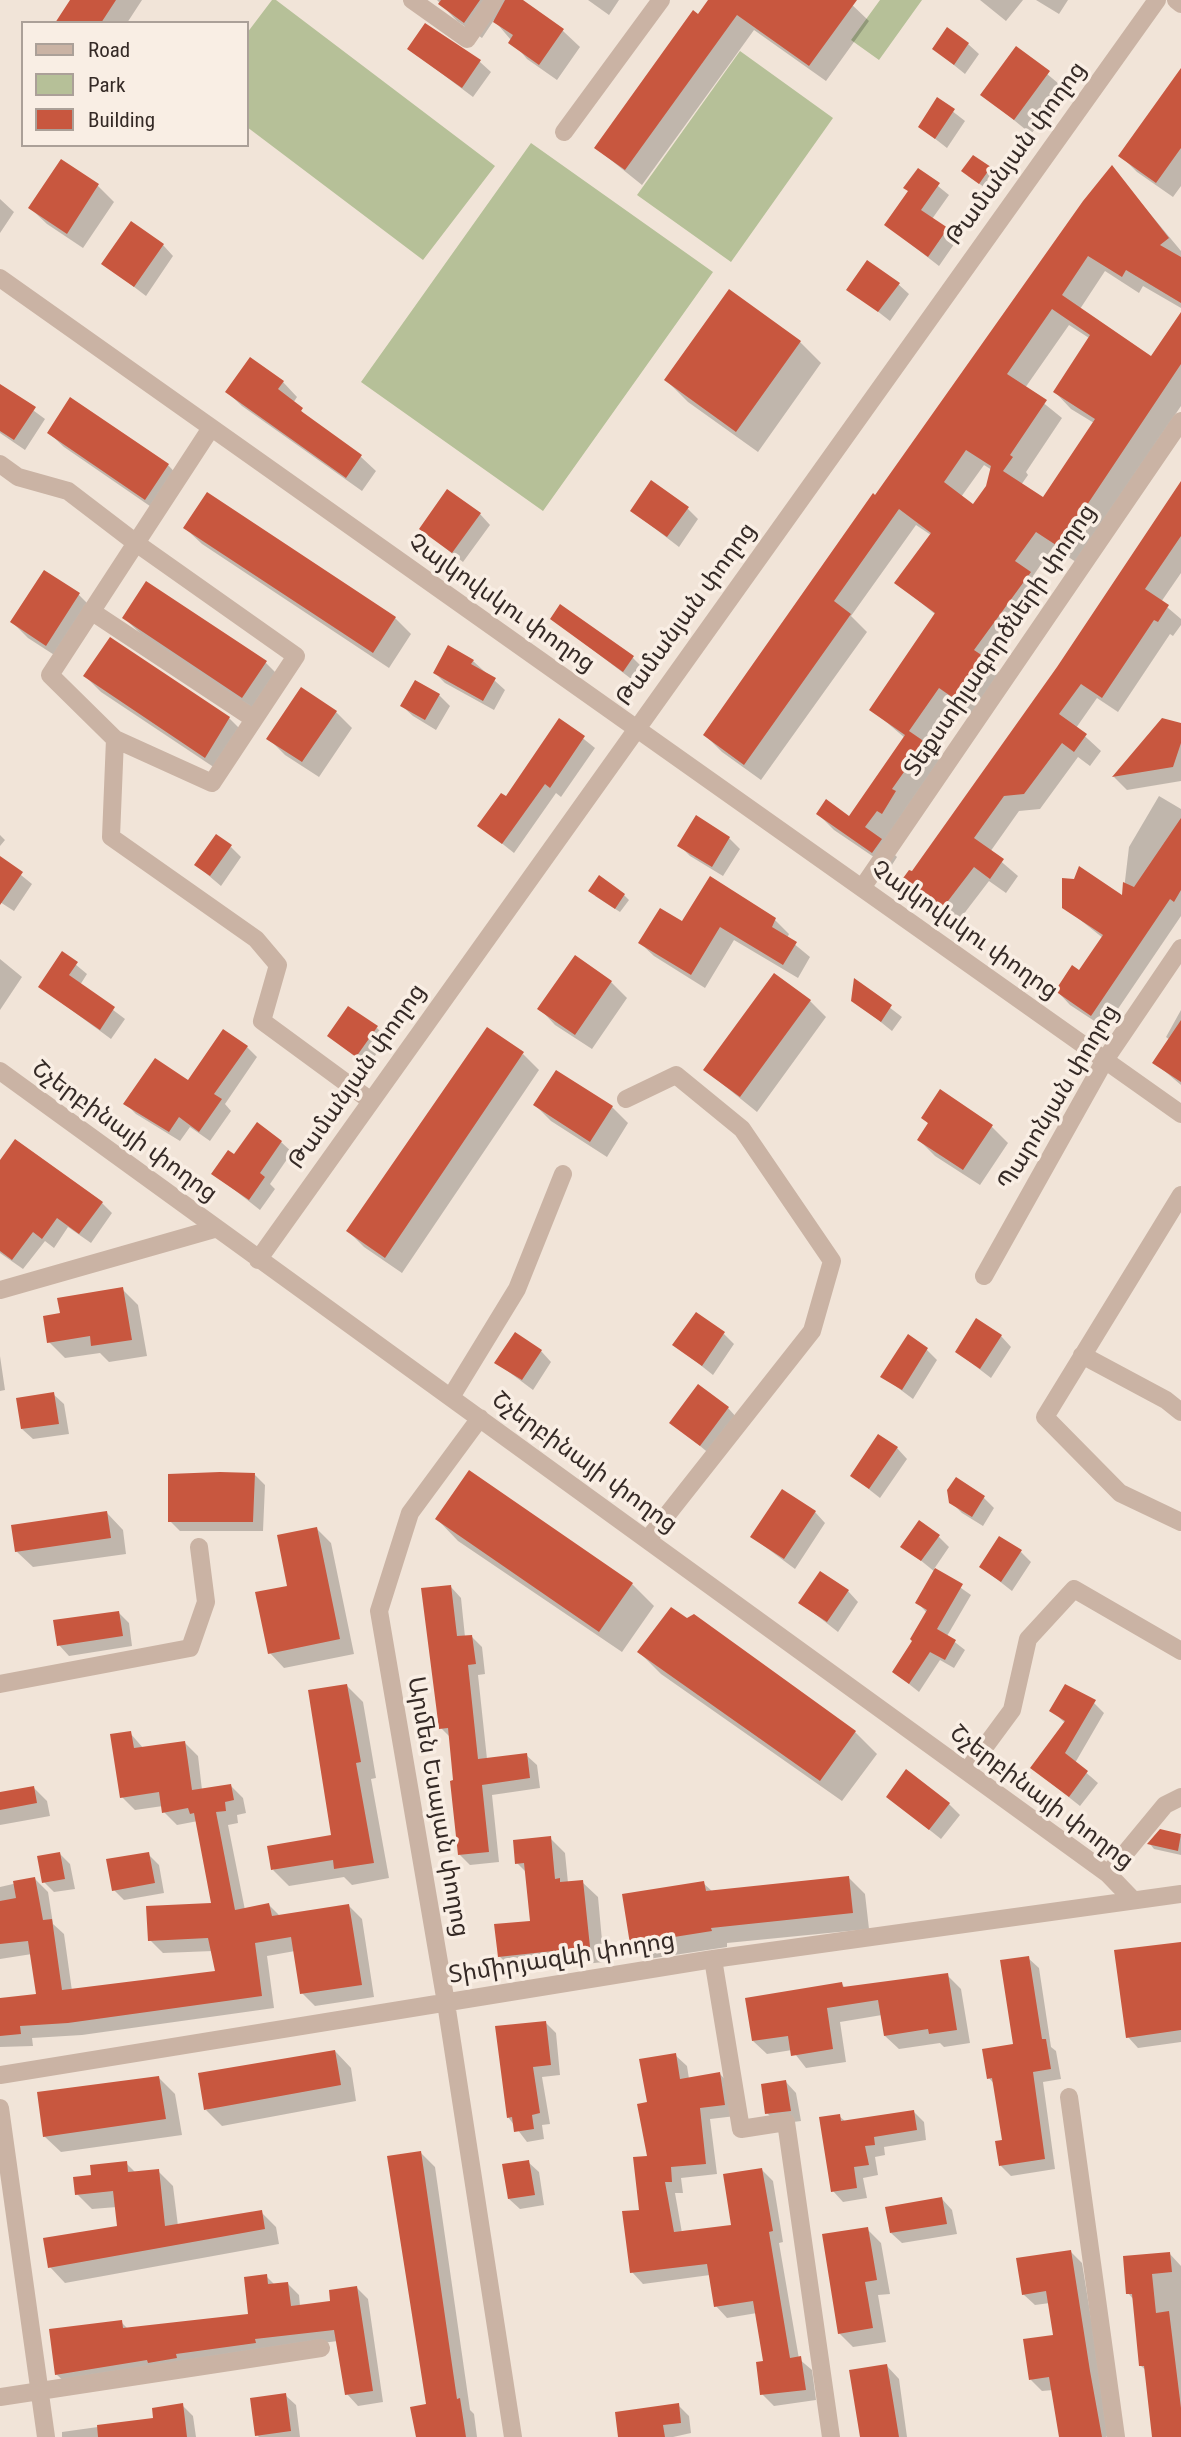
<!DOCTYPE html>
<meta charset="utf-8">
<style>
body{margin:0}
#map{position:relative;width:1181px;height:2437px;overflow:hidden;background:#f1e4d8;font-family:"Roboto Condensed",sans-serif}
canvas{display:block}
.legend{position:absolute;left:21px;top:21px;width:228px;height:126px;box-sizing:border-box;background:#f9eee4;border:2px solid #aba098;margin:0;padding:9px 12px;list-style:none;font-size:21px;color:#352a26}
.legend li{display:flex;align-items:center;gap:14px;height:35px}
.legend b{width:35px;border:2px solid #aba098}
</style>
<div id="map">
<canvas width="1181" height="2437"></canvas>
<ul class="legend">
<li><b style="height:9px;background:#cab3a4"></b>Road</li>
<li><b style="height:19px;background:#b6c098"></b>Park</li>
<li><b style="height:19px;background:#c8573f"></b>Building</li>
</ul>
</div>
<script>
const ctx = document.querySelector('canvas').getContext('2d');
ctx.lineJoin = 'round';
function fill(path, color) {
  ctx.fillStyle = color;
  ctx.fill(path, 'evenodd');
}
function poly(rows) {
  const path = new Path2D();
  for (const r of rows) {
    path.moveTo(r[0], r[1]);
    for (let i = 2; i < r.length; i += 2) path.lineTo(r[i], r[i + 1]);
  }
  return path;
}
function stroke(path, color, width, dash) {
  ctx.strokeStyle = color;
  ctx.lineWidth = width;
  ctx.lineCap = dash ? 'butt' : 'round';
  ctx.setLineDash(dash || []);
  ctx.stroke(path);
}
function write(font, color, halo, rows, align = 'center') {
  ctx.font = font + ' "Roboto Condensed","Noto Sans Armenian",sans-serif';
  ctx.lineWidth = 7;
  ctx.setLineDash([]);
  ctx.textBaseline = 'middle';
  ctx.strokeStyle = halo;
  ctx.fillStyle = color;
  for (const [text, x, y, turn = 0] of rows) {
    ctx.save();
    ctx.translate(x, y);
    ctx.rotate((+turn || 0) * Math.PI / 180);
    ctx.textAlign = isNaN(turn) ? turn : align;
    if (halo) ctx.strokeText(text, 0, 0);
    ctx.fillText(text, 0, 0);
    ctx.restore();
  }
}
fill(poly([
 [272,0,276,0,495,166,423,260,247,127,247,33],
 [880,0,922,0,879,60,851,40],
 [740,51,833,118,731,262,637,195],
 [531,143,713,272,543,511,361,382]
]), '#b6c098');
fill(poly([
 [72,0,142,0,127,23,57,23],
 [437,0,520,0,563,31,580,47,557,80,527,59,494,20,482,38,457,21],
 [588,0,619,0,609,15],
 [710,0,847,0,869,21,826,81,754,30,642,185,596,148],
 [980,0,1023,0,1006,21],
 [1036,0,1068,0,1059,14],
 [425,25,480,62,491,72,473,97,409,49],
 [968,44,979,54,965,74,934,49],
 [1016,48,1065,89,1031,134,982,94],
 [1181,71,1181,186,1173,197,1137,172,1121,156],
 [938,100,965,121,947,148,920,127],
 [61,162,98,186,114,202,83,248,47,224,30,208],
 [990,168,994,173,984,187,968,176],
 [1112,168,1181,251,1181,308,1143,286,1139,293,1105,271,1080,309,1152,358,1181,315,1181,406,1076,562,1053,547,1033,576,1047,590,992,665,1007,680,980,720,956,703,926,746,940,760,883,843,897,857,890,868,834,830,818,814,850,818,905,738,871,709,936,615,897,583,931,535,916,525,851,616,867,632,761,780,722,752,705,735],
 [1069,325,1089,338,1055,392,1071,409,1094,423,1044,500,1021,485,1028,475,1026,472,1062,418,1025,388],
 [984,465,992,470,988,487,974,506,961,497],
 [918,170,949,195,932,219,957,240,939,266,886,225,910,191],
 [0,199,14,212,0,233],
 [163,245,173,256,146,296,104,264],
 [898,284,909,294,890,321,849,289],
 [800,342,821,363,758,452,688,402,666,380],
 [283,382,297,397,293,403,316,425,361,457,376,471,362,491,242,406,227,392],
 [0,386,45,419,25,450,0,433],
 [49,433,168,465,182,480,160,513,64,447],
 [1181,486,1181,573,1161,602,1181,619,1181,625,1173,636,1170,634,1118,712,1097,698,1076,728,1101,751,1090,766,1078,757,1040,809,1019,811,990,852,1018,876,1006,893,989,881,953,928,900,885,912,874,1059,668],
 [688,509,698,519,679,547,632,511],
 [480,514,490,525,463,562,421,529],
 [185,528,395,618,411,634,389,668,202,544],
 [44,572,79,595,95,611,62,660,28,638,12,622],
 [124,618,266,663,282,679,259,713,141,634],
 [552,619,633,658,643,668,634,681],
 [473,661,505,690,494,710,445,683,435,673],
 [85,676,229,718,245,734,221,772,101,692],
 [416,682,439,695,450,706,436,730,413,716,402,706],
 [336,712,352,728,319,777,285,755,268,738],
 [560,720,595,748,561,797,556,793,514,853,480,826,506,798],
 [1162,720,1181,725,1181,781,1127,790,1114,777],
 [1159,796,1181,809,1181,916,1105,1028,1070,1005,1057,991,1080,972,1103,938,1064,907,1123,898,1129,847],
 [696,818,729,838,740,849,723,876,690,856,679,845],
 [0,835,5,840,0,846],
 [231,847,241,857,221,886,196,865],
 [0,858,32,884,14,911,0,902],
 [624,895,629,900,620,912,595,896],
 [775,920,789,934,787,938,810,957,798,978,734,940,705,988,654,956,640,943,682,924],
 [63,954,87,974,80,985,125,1019,111,1039,40,987],
 [0,959,22,977,0,1010],
 [855,981,902,1017,892,1031,853,1000],
 [611,982,627,998,592,1049,555,1025,539,1008],
 [810,1001,826,1017,757,1112,705,1070],
 [1181,1010,1181,1085,1154,1062,1170,1040,1166,1037],
 [377,1028,387,1038,368,1066,329,1036],
 [247,1047,257,1057,225,1104,231,1111,210,1141,190,1127,180,1141,136,1114,126,1104,188,1083],
 [523,1054,539,1070,402,1273,364,1247,348,1231],
 [940,1092,992,1127,1008,1143,980,1185,935,1156,919,1140,929,1124,923,1118],
 [535,1105,612,1107,628,1123,607,1157,551,1121],
 [281,1142,292,1152,270,1184,275,1189,260,1210,213,1173],
 [0,1163,102,1203,112,1213,91,1243,68,1227,54,1248,45,1241,23,1269,0,1253],
 [122,1289,138,1305,147,1356,109,1362,100,1353,65,1358,49,1342,62,1314],
 [724,1334,734,1344,713,1375,675,1345],
 [1001,1336,1011,1347,991,1378,957,1352],
 [926,1349,937,1360,913,1399,882,1376],
 [541,1351,551,1362,533,1390,497,1363],
 [0,1356,5,1390,0,1391],
 [53,1394,64,1404,69,1434,33,1439,22,1429],
 [728,1408,738,1419,711,1455,672,1423],
 [897,1448,907,1459,880,1498,852,1476],
 [469,1472,632,1584,654,1606,622,1652,458,1541,437,1519],
 [255,1475,265,1485,263,1531,180,1531,170,1521],
 [983,1497,994,1508,983,1526,962,1513,951,1502],
 [815,1512,825,1523,795,1569,752,1537],
 [107,1513,123,1530,126,1554,33,1567,16,1551],
 [316,1528,331,1543,354,1654,284,1668,270,1653,289,1587],
 [939,1537,949,1547,934,1569,971,1595,947,1636,965,1650,954,1668,940,1660,919,1692,894,1672,914,1641,927,1613,917,1602,935,1572,903,1546],
 [1021,1552,1031,1562,1012,1591,981,1567],
 [451,1587,461,1598,465,1637,472,1637,482,1647,485,1674,478,1675,487,1759,526,1755,537,1765,540,1788,492,1795,499,1862,470,1865,459,1854,451,1738,441,1728],
 [848,1591,858,1602,838,1632,801,1603],
 [118,1612,129,1623,132,1646,69,1656,59,1645],
 [694,1616,855,1732,877,1754,842,1801,661,1674,639,1652],
 [346,1685,363,1702,376,1778,371,1779,389,1878,352,1885,344,1877,289,1886,273,1870,333,1837],
 [1094,1703,1104,1713,1075,1763,1098,1783,1080,1806,1032,1768,1065,1723,1052,1711],
 [130,1733,144,1749,185,1743,198,1756,202,1790,230,1785,243,1798,246,1813,237,1815,238,1823,228,1825,245,1910,269,1905,280,1916,349,1906,362,1919,374,1997,315,2006,302,1993,295,1951,267,1956,274,2008,82,2035,32,2038,33,2046,0,2047,0,2000,38,1996,32,1954,0,1959,0,1887,35,1879,48,1892,53,1924,64,1934,72,1991,217,1972,213,1951,163,1953,150,1940,213,1905,198,1821,177,1825,164,1812,163,1806,135,1810,122,1797],
 [34,1788,47,1801,50,1816,0,1825,0,1794],
 [888,1797,949,1804,960,1815,941,1839],
 [1160,1831,1181,1836,1181,1855,1154,1849,1150,1844],
 [550,1838,565,1853,568,1883,582,1882,598,1897,604,1962,515,1971,499,1956,532,1923,527,1873,517,1863],
 [60,1854,70,1864,75,1889,54,1892,44,1882],
 [148,1854,159,1865,164,1893,124,1900,114,1890],
 [849,1878,865,1894,869,1929,727,1943,727,1947,648,1959,632,1943,703,1883,713,1892],
 [1181,1943,1181,2042,1138,2048,1128,2037],
 [1028,1958,1039,1968,1051,2047,1056,2051,1061,2079,1043,2082,1055,2169,1011,2176,1001,2166,1004,2142,995,2085,989,2078,1015,2045],
 [947,1975,961,1989,970,2043,944,2047,940,2043,899,2049,885,2036,882,2015,840,2022,846,2062,806,2068,792,2050,767,2054,753,2041,842,1984,845,1988],
 [545,2022,556,2033,560,2075,542,2077,550,2124,542,2125,544,2139,527,2142,508,2117],
 [335,2051,351,2068,356,2101,222,2126,206,2110],
 [675,2055,687,2066,689,2079,720,2074,731,2086,736,2116,710,2119,717,2174,681,2178,683,2193,675,2193,682,2233,733,2227,762,2170,773,2181,783,2242,779,2243,799,2359,812,2370,816,2400,774,2406,762,2394,765,2363,757,2313,727,2318,716,2306,710,2275,643,2284,632,2272,649,2157,649,2103],
 [159,2078,175,2094,182,2135,61,2152,44,2136],
 [786,2082,796,2093,801,2121,778,2124,767,2113],
 [913,2111,924,2122,926,2140,884,2147,885,2155,875,2157,878,2175,863,2178,867,2198,843,2202,833,2191,839,2116,846,2122],
 [421,2153,435,2167,470,2410,474,2414,477,2437,417,2437,428,2406],
 [528,2162,539,2172,544,2205,520,2209,509,2199],
 [126,2163,136,2173,158,2171,173,2186,178,2226,261,2212,276,2227,279,2244,65,2283,50,2267,119,2227,117,2207,92,2209,77,2194,93,2176],
 [942,2199,952,2210,957,2234,902,2243,891,2233],
 [867,2229,881,2243,890,2294,878,2295,886,2342,853,2347,839,2333],
 [1070,2251,1082,2263,1110,2434,1106,2437,1061,2437,1053,2390,1042,2391,1031,2380,1055,2336,1050,2303,1035,2305,1023,2294],
 [1169,2253,1181,2266,1181,2437,1155,2437,1147,2371,1141,2366,1134,2300,1128,2293],
 [266,2276,275,2285,288,2284,299,2295,300,2306,332,2302,357,2288,368,2299,383,2402,358,2406,347,2394,338,2341,266,2350,68,2385,56,2374,121,2322,129,2330,250,2315],
 [886,2365,899,2379,907,2437,862,2437],
 [285,2395,296,2405,300,2437,259,2437,257,2435],
 [182,2405,193,2416,196,2437,62,2437,62,2432,155,2419],
 [678,2405,689,2416,691,2433,673,2437,620,2437]
]), '#0003');
fill(poly([
 [70,0,116,0,101,23,55,23],
 [441,0,480,0,464,23,438,4],
 [505,0,523,0,564,29,539,65,508,43,513,35,493,22],
 [708,0,857,0,809,66,737,15,625,170,594,148,693,10,698,14],
 [425,23,481,60,462,88,407,49],
 [947,27,969,43,954,65,932,49],
 [1016,46,1050,71,1014,120,980,95],
 [1181,68,1181,148,1156,183,1118,156],
 [937,97,955,109,935,139,918,127],
 [973,155,991,167,979,184,961,171],
 [61,159,99,184,67,234,28,208],
 [1112,165,1169,238,1160,245,1181,257,1181,303,1126,270,1122,277,1088,256,1062,295,1151,356,1181,312,1181,364,1059,547,1036,532,1015,561,1031,572,974,650,992,662,962,704,939,688,909,731,925,742,892,789,896,791,882,814,877,811,865,827,882,839,872,853,816,814,826,799,849,816,905,735,869,710,935,613,894,583,931,533,899,509,834,601,851,614,744,765,703,735,873,493,875,495,1083,201],
 [1052,309,1090,335,1053,392,1095,419,1043,497,1003,471,1013,457,1010,455,1047,400,1007,374],
 [966,450,991,466,986,486,973,504,944,482],
 [918,168,940,183,921,210,948,228,928,257,884,225,908,191,903,188],
 [131,221,164,244,134,287,101,264],
 [867,260,900,283,878,312,846,290],
 [729,289,801,341,736,432,664,380],
 [250,357,284,381,278,389,303,408,301,411,362,455,346,478,225,392],
 [0,384,36,407,14,440,0,431],
 [70,397,169,464,145,500,47,433],
 [651,480,689,507,667,537,630,511],
 [1181,481,1181,536,1145,589,1169,605,1158,622,1154,620,1102,698,1081,684,1059,714,1087,734,1074,752,1062,743,1024,794,1004,796,974,838,1004,859,990,879,974,867,938,914,898,885,909,870,912,871,1057,667],
 [447,489,481,513,452,553,419,529],
 [207,492,396,617,373,653,183,528],
 [44,570,80,593,46,646,10,622],
 [146,581,267,661,242,698,122,618],
 [560,604,634,656,623,672,550,619],
 [110,637,230,717,205,758,83,676],
 [448,645,474,660,471,664,496,678,483,701,433,673],
 [415,680,440,694,425,720,400,706],
 [301,687,337,711,302,762,266,739],
 [559,718,585,736,550,788,545,784,502,844,477,826,501,793,506,796],
 [1162,718,1181,723,1181,743,1173,767,1112,777],
 [696,815,730,837,712,867,677,846],
 [1181,818,1181,890,1174,902,1170,899,1091,1016,1055,991,1072,965,1079,970,1103,935,1062,908,1062,878,1074,879,1079,866,1122,895,1123,882,1134,887],
 [216,834,232,845,210,876,194,865],
 [0,856,23,872,0,905],
 [599,875,625,894,615,909,588,891],
 [710,876,776,918,772,927,797,942,783,965,720,927,691,975,638,943,660,908,682,921],
 [62,951,78,962,69,975,115,1007,100,1030,38,987],
 [575,955,612,981,575,1035,537,1009],
 [774,973,811,1000,740,1097,703,1070],
 [854,978,892,1005,881,1022,851,1001],
 [348,1006,378,1026,356,1057,327,1036],
 [1181,1020,1181,1082,1152,1063],
 [487,1027,524,1052,385,1258,346,1231],
 [223,1029,248,1046,214,1094,222,1099,199,1132,179,1117,169,1132,123,1104,155,1058,188,1080],
 [556,1070,613,1106,590,1142,533,1105],
 [940,1089,993,1125,963,1170,917,1140,928,1123,921,1118],
 [257,1122,282,1141,260,1173,265,1177,249,1200,211,1174,228,1150,234,1154],
 [15,1139,103,1202,79,1234,57,1218,42,1239,33,1232,12,1260,0,1251,0,1160],
 [123,1287,132,1340,91,1346,90,1336,47,1343,43,1316,60,1313,57,1298],
 [696,1312,725,1332,702,1366,672,1345],
 [976,1318,1002,1335,980,1369,955,1352],
 [515,1332,542,1350,522,1380,494,1363],
 [908,1334,928,1348,902,1390,880,1377],
 [698,1384,729,1407,700,1446,669,1423],
 [54,1392,59,1424,21,1429,16,1398],
 [878,1434,898,1447,869,1489,850,1476],
 [469,1470,633,1583,599,1632,435,1519],
 [220,1472,255,1473,253,1522,168,1522,168,1474],
 [956,1477,985,1496,972,1517,949,1503,947,1490],
 [782,1489,816,1511,784,1559,750,1537],
 [107,1511,111,1538,15,1552,11,1525],
 [919,1520,940,1535,921,1561,900,1547],
 [317,1527,340,1639,268,1654,255,1592,287,1586,277,1535],
 [999,1536,1022,1550,1001,1582,979,1567],
 [935,1568,963,1584,937,1629,956,1640,945,1660,930,1652,909,1684,892,1672,912,1641,910,1639,927,1610,915,1603],
 [820,1571,849,1590,827,1622,798,1603],
 [451,1585,457,1636,472,1635,476,1664,468,1665,478,1759,527,1753,530,1778,482,1785,489,1852,458,1855,450,1781,453,1780,448,1728,439,1729,421,1588],
 [671,1607,687,1618,694,1614,856,1731,820,1781,637,1652],
 [119,1611,123,1636,57,1646,53,1620],
 [347,1684,361,1762,356,1763,374,1863,334,1869,333,1860,271,1870,267,1846,331,1835,308,1690],
 [1065,1684,1096,1700,1065,1753,1088,1771,1069,1797,1030,1768,1065,1721,1049,1711],
 [131,1731,134,1748,185,1741,192,1790,231,1784,234,1800,225,1802,226,1811,216,1812,235,1910,269,1903,272,1916,349,1904,362,1985,300,1994,291,1937,255,1943,262,1996,68,2023,20,2026,21,2034,0,2036,0,1998,36,1994,28,1941,0,1944,0,1901,16,1898,13,1881,35,1877,43,1920,52,1919,62,1990,215,1971,208,1938,148,1941,146,1906,211,1903,194,1813,190,1814,188,1808,162,1813,159,1792,120,1798,110,1734],
 [906,1769,950,1803,929,1830,886,1797],
 [34,1786,37,1803,0,1810,0,1792],
 [1160,1829,1181,1834,1178,1851,1147,1844],
 [551,1836,555,1879,560,1878,560,1882,583,1880,590,1947,498,1957,494,1924,530,1921,524,1863,515,1864,513,1840],
 [60,1852,65,1879,42,1883,37,1856],
 [149,1852,155,1883,112,1891,106,1859],
 [849,1876,853,1913,711,1928,712,1931,630,1944,622,1894,704,1881,706,1891],
 [1181,1942,1181,2030,1126,2038,1114,1950],
 [1029,1956,1042,2039,1046,2039,1051,2069,1033,2072,1045,2159,999,2166,995,2141,1002,2140,992,2078,987,2079,982,2049,1013,2044,1000,1960],
 [948,1973,957,2030,929,2034,928,2029,884,2036,878,2000,827,2008,833,2049,791,2056,788,2036,752,2041,745,1998,842,1982,843,1987],
 [546,2021,551,2065,533,2067,540,2113,532,2115,534,2129,514,2132,512,2117,507,2118,495,2026],
 [335,2050,341,2085,204,2110,198,2073],
 [676,2053,680,2079,720,2072,725,2105,700,2108,706,2164,671,2167,672,2182,665,2182,674,2232,731,2225,723,2174,762,2168,773,2231,769,2232,790,2358,801,2356,806,2390,760,2395,756,2362,763,2361,753,2301,714,2307,707,2264,630,2273,622,2211,639,2210,633,2157,647,2156,637,2104,647,2102,639,2059],
 [159,2076,166,2119,43,2137,37,2092],
 [786,2080,791,2111,765,2114,761,2084],
 [914,2110,917,2130,874,2137,875,2145,865,2146,869,2165,854,2167,857,2188,831,2192,819,2117,840,2114,841,2121],
 [421,2151,457,2399,460,2398,466,2437,416,2437,410,2407,426,2404,387,2156],
 [529,2160,535,2195,508,2199,502,2164],
 [127,2161,128,2172,159,2169,165,2226,262,2210,265,2229,48,2268,43,2238,117,2226,113,2191,75,2195,73,2177,91,2175,90,2165],
 [942,2197,947,2224,890,2233,885,2207],
 [868,2227,877,2280,865,2282,873,2328,838,2334,822,2234],
 [1071,2250,1090,2371,1102,2437,1059,2437,1049,2377,1029,2380,1023,2339,1053,2335,1046,2291,1022,2295,1016,2258],
 [1170,2252,1172,2272,1152,2274,1156,2313,1169,2311,1181,2408,1181,2437,1152,2437,1144,2366,1139,2366,1132,2294,1126,2294,1123,2256],
 [267,2274,268,2284,288,2282,291,2306,330,2301,329,2290,357,2286,373,2391,345,2395,334,2330,255,2339,256,2343,176,2354,177,2358,148,2363,147,2360,55,2375,49,2329,122,2320,123,2328,248,2314,244,2277],
 [887,2364,899,2437,860,2437,849,2370],
 [286,2393,291,2431,255,2436,250,2398],
 [183,2403,187,2437,98,2437,97,2425,153,2418,152,2408],
 [679,2403,681,2423,663,2425,665,2437,618,2437,615,2412]
]), '#c8573f');
stroke(poly([
 [412,0,467,39,494,0],
 [1176,0,1181,4],
 [564,132,661,0],
 [0,278,1181,1114],
 [0,464,18,477,68,491,136,543,296,656,212,783,115,739,50,675,136,543,211,428],
 [91,611,254,719],
 [115,739,111,837,256,939,278,965,262,1021,371,1101],
 [862,888,1181,421],
 [0,1071,1108,1874,1133,1900],
 [626,1099,676,1075,742,1129,832,1261,812,1331,648,1539],
 [1181,1195,1045,1417,1120,1493,1181,1522],
 [258,1260,1157,0],
 [984,1276,1105,1060,1181,948],
 [0,1290,214,1229],
 [1082,1355,1166,1400,1181,1412],
 [451,1397,517,1289,563,1174],
 [480,1418,410,1513,379,1611,446,2003,513,2437],
 [0,1684,190,1648,206,1602,199,1547],
 [967,1771,1012,1710,1028,1639,1074,1589,1181,1651],
 [1108,1874,1165,1805,1181,1797],
 [713,1959,741,2129,786,2122,831,2437],
 [0,2075,713,1959,1181,1894],
 [1069,2097,1116,2437],
 [0,2108,46,2437],
 [0,2397,321,2348]
]), '#cab3a4', 18);
write('24px', '#352a26', '#f9eee4', [
 ["Թամանյան փողոց",1017,154,-54],
 ["Չայկովսկու փողոց",501,604,35],
 ["Թամանյան փողոց",687,615,-54],
 ["Տեքստիլագործների փողոց",1001,641,-56],
 ["Չայկովսկու փողոց",964,931,35],
 ["Թամանյան փողոց",358,1077,-55],
 ["Պարոնյան փողոց",1059,1098,-59],
 ["Շչերբինայի փողոց",124,1132,36],
 ["Շչերբինայի փողոց",584,1463,36],
 ["Շչերբինայի փողոց",1041,1798,37],
 ["Արմեն Եսայան փողոց",437,1807,80],
 ["Տիմիրյազևի փողոց",562,1959,-9]
]);
</script>
